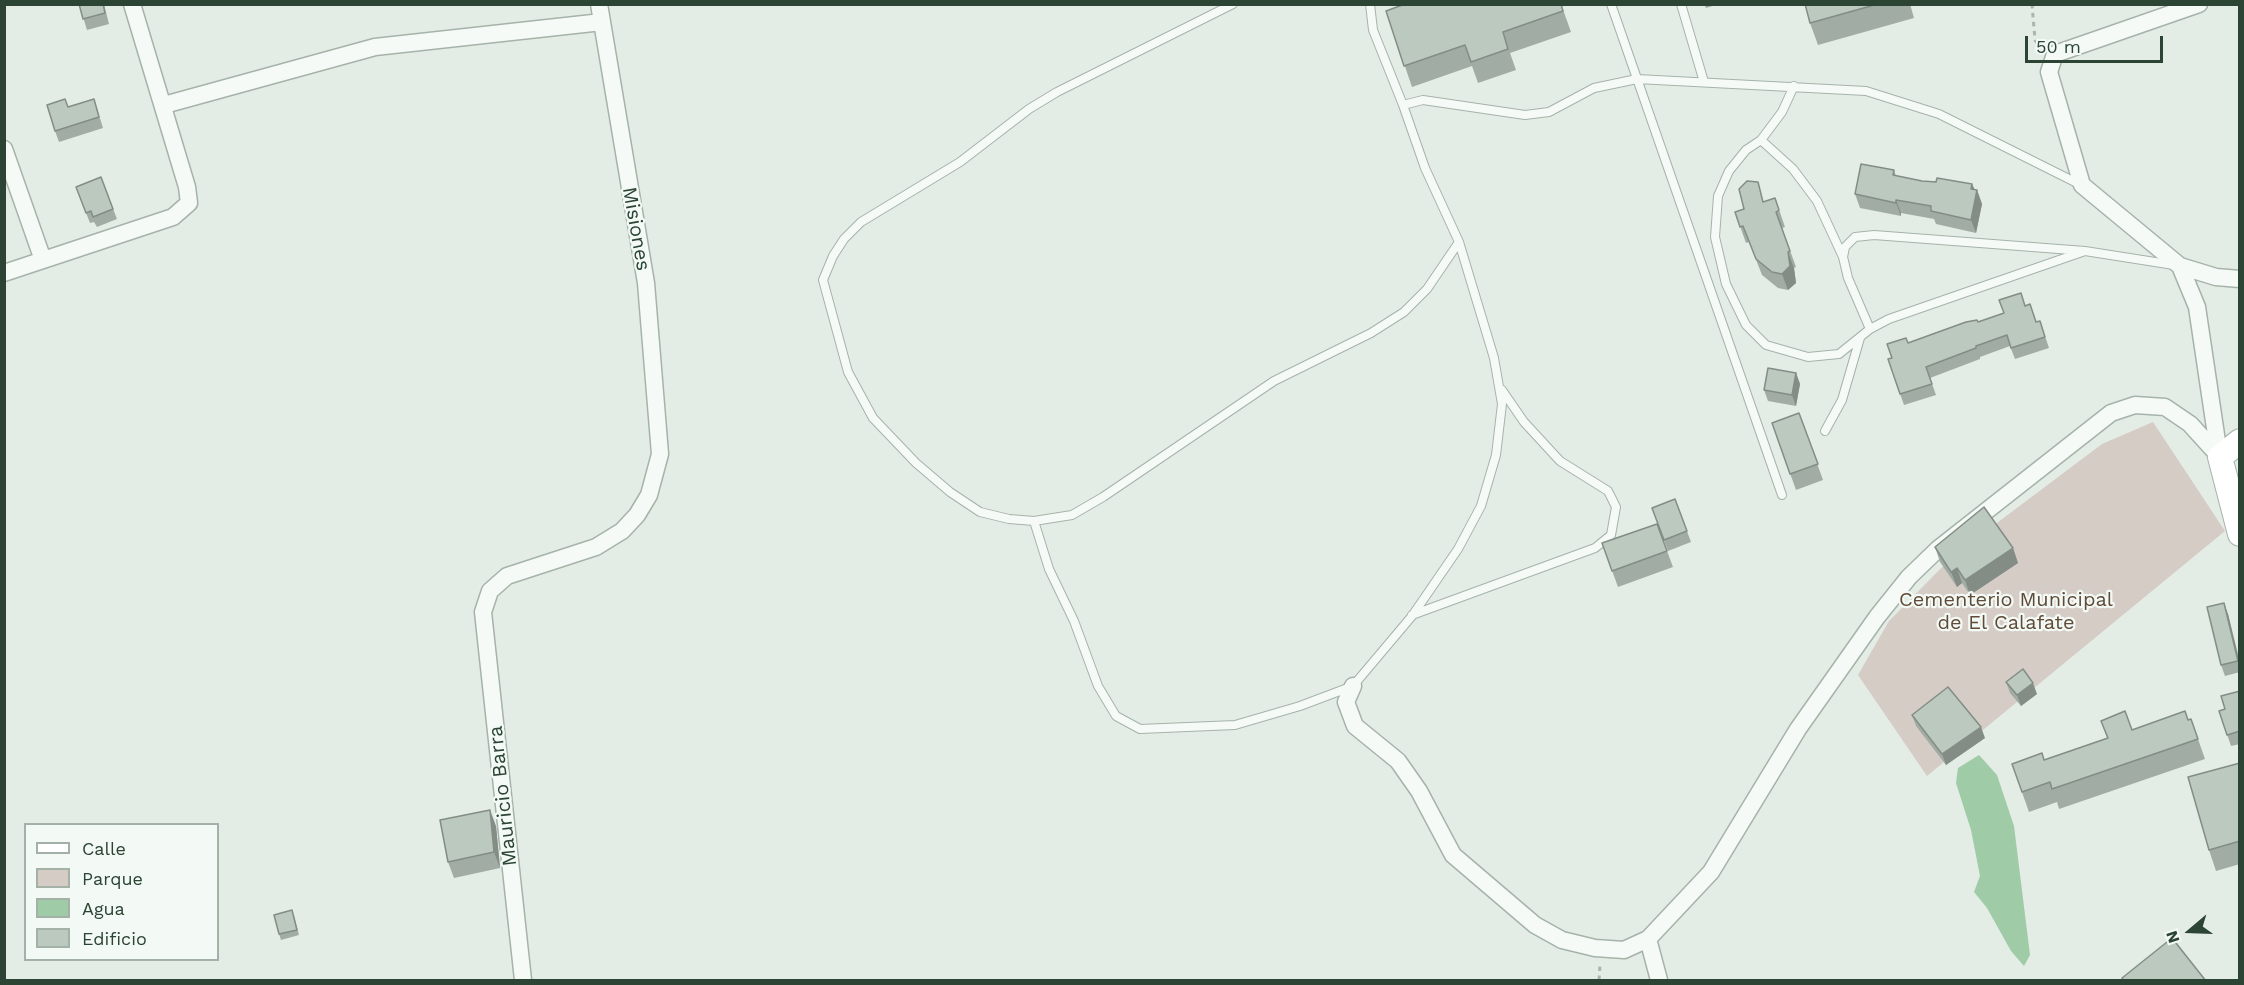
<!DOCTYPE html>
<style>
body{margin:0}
#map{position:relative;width:2244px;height:985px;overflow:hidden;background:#e4ece6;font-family:"Work Sans",sans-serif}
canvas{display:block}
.frame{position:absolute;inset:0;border:6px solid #2b4433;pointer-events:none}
.legend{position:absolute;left:24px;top:823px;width:195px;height:138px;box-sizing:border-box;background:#f3f9f5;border:2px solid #a3b1a7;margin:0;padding:8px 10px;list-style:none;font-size:18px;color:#2b4433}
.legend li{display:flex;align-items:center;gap:12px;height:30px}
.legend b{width:30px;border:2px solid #a3b1a7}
.north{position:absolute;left:2160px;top:901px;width:60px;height:60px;-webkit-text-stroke:4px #f3f9f5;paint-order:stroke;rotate:251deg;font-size:16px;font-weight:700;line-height:24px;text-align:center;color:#2b4433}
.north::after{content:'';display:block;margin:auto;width:21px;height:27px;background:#2b4433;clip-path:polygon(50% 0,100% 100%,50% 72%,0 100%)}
.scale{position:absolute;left:2025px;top:36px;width:138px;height:27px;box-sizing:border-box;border:3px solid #2b4433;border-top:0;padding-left:8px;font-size:18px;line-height:21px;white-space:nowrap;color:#2b4433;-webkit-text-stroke:4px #f3f9f5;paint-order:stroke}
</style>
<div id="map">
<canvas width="2244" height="985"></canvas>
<div class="frame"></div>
<ul class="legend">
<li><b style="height:8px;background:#fff"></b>Calle</li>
<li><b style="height:16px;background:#d5ccc5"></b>Parque</li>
<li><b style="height:16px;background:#9fcba7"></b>Agua</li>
<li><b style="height:16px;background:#bbc9bf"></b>Edificio</li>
</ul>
<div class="north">N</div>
<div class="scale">50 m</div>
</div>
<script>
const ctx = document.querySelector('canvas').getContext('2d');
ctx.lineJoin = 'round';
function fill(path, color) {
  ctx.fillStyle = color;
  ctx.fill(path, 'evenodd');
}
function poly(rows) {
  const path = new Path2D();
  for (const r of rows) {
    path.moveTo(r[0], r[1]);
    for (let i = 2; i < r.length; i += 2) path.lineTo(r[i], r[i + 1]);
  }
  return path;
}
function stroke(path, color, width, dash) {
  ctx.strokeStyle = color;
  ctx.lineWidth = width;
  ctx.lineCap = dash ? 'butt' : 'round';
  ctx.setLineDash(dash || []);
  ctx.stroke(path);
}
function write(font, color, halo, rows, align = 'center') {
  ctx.font = font + ' "Work Sans",sans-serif';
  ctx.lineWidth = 4.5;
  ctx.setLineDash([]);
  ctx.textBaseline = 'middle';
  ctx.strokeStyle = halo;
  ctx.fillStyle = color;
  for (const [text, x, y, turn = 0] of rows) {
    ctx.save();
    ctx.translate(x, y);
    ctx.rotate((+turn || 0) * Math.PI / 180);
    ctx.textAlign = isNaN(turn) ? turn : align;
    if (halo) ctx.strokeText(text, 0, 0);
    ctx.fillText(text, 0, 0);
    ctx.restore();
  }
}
fill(poly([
 [2153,422,2225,531,1927,776,1858,675,1889,621,1953,556,2102,444]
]), '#d5ccc5');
fill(poly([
 [1979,755,1997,775,2014,826,2030,955,2024,966,2011,951,1987,908,1974,892,1980,876,1971,830,1956,783,1958,768]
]), '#9fcba7');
const lane = poly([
 [1233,4,1057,92,1029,109,960,162,861,222,844,239,833,256,823,280,848,372,873,418,916,463,950,492,980,512,1009,519,1034,521,1072,515,1103,497,1274,381,1371,333,1404,312,1427,289,1459,242],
 [1370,4,1373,30,1403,105],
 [1611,4,1782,495],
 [1681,4,1704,82],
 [1794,86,1782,112,1761,140,1746,150,1729,171,1718,196,1715,237,1726,284,1746,325,1766,345,1808,357,1839,354,1870,329],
 [1761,140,1793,169,1817,201,1843,257],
 [2085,251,1889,319,1870,329,1848,278,1843,257,1845,247,1855,237,1874,235,2085,251,2174,265],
 [1825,431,1842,400,1860,338],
 [1034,521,1049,569,1074,621,1098,686,1116,716,1140,729,1235,725,1300,706,1353,686,1412,616,1458,549,1481,506,1496,455,1502,404,1494,358,1459,242,1425,168,1403,105,1423,100,1525,115,1549,112,1594,88,1637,79,1866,91,1939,114,2081,185],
 [1412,615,1595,548,1611,535,1616,507,1608,491,1560,461,1524,422,1502,390]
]);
const street = poly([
 [2199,4,2055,54,2049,72,2082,185,2180,266,2197,307,2219,455],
 [164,105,375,47,602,22],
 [4,149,43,260],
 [2180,266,2216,277,2240,279],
 [4,273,173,217,189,203,187,187,132,4],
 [1353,686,1346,702,1355,726,1398,761,1419,791,1453,855,1535,925,1562,940,1595,948,1624,950,1648,939,1711,872,1798,729,1877,617,1909,577,1938,549,2111,413,2135,405,2165,407,2190,424,2220,457],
 [1648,939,1659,980],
 [523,980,483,612,490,591,507,576,596,547,622,531,637,515,649,495,660,454,646,283,599,4]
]);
const secondary = poly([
 [2240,441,2220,457,2240,534]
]);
stroke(lane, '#a5b3a9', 10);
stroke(street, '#a5b3a9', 19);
stroke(secondary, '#a5b3a9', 26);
stroke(poly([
 [2032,4,2035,40,2040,48],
 [1599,980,1600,965]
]), '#a9b5ad', 3, [4.5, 4.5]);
stroke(lane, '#f6faf7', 8);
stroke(street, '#f6faf7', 16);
stroke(secondary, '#fff', 24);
fill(poly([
 [79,4,104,4,109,24,87,30],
 [1561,4,1571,32,1510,53,1516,70,1478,83,1472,66,1412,87,1386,11],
 [1704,4,1719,4,1706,8],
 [1805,4,1910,4,1914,18,1818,45,1810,23],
 [65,99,68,107,94,99,103,128,59,142,55,131],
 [1894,170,1896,176,1922,181,1972,184,1975,190,1977,190,1982,204,1976,233,1936,224,1934,219,1901,213,1901,216,1860,208,1855,194],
 [101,177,117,219,97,227,94,222,90,223,76,187],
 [1775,198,1785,227,1782,228,1796,267,1794,268,1796,283,1788,290,1778,288,1762,275,1749,242,1746,243,1735,212],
 [2025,306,2036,322,2040,321,2049,348,2015,359,2010,346,1980,357,1980,359,1930,378,1936,395,1904,405,1888,359,1892,358,1908,343,1978,322],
 [1796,373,1800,384,1796,406,1768,401,1764,390],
 [1799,413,1823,480,1796,490,1772,423],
 [1675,499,1691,542,1668,551,1652,508],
 [1657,524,1673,567,1618,587,1602,543],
 [1935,547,2013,548,2018,563,1970,595,1962,583,1957,587,1940,562],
 [2228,614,2240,662,2240,672,2225,676,2221,665],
 [2006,682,2037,694,2021,706,2010,693],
 [2240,691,2240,744,2231,746,2219,711,2225,709],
 [1912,715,1985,738,1946,765,1916,726],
 [2191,719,2205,759,2059,809,2057,802,2029,812,2012,764,2044,760,2107,738,2101,721,2132,730],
 [2240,763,2240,864,2216,871,2209,850],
 [496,826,500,868,454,878,448,862],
 [294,916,299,935,281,940,279,934]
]), '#a1ada4');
fill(poly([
 [1972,184,1976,193,1977,190,1982,204,1976,233,1971,220,1971,189],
 [1896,200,1901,213,1901,216,1896,203],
 [1788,252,1794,268,1796,283,1788,290,1782,274],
 [1796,373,1800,384,1796,406,1792,395],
 [2013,548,2018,563,1970,595,1965,580],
 [1957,568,1962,583,1957,587,1951,572],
 [2224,603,2228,614,2240,665,2238,661],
 [2033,683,2037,694,2021,706,2017,695],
 [1981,727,1985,738,1946,765,1942,754],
 [490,810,496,826,500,868,494,852]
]), '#838d86');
const building = poly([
 [79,4,103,4,105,13,83,19,79,4],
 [1405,4,1561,4,1563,11,1503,32,1508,49,1471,62,1465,45,1404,66,1386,11,1405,4],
 [1805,4,1878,4,1810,23,1805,4],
 [65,99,68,107,94,99,99,117,55,131,47,105,65,99],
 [1861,164,1894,170,1893,175,1922,181,1936,182,1937,178,1972,184,1971,189,1977,190,1971,220,1931,211,1931,206,1896,200,1896,203,1855,194,1861,164],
 [101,177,113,209,93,217,91,211,86,213,76,187,101,177],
 [1747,181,1758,182,1763,202,1775,198,1779,210,1776,212,1790,251,1788,252,1790,266,1782,274,1772,272,1756,259,1743,226,1740,227,1735,212,1744,209,1739,189,1747,181],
 [2021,293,2025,306,2030,304,2036,322,2040,321,2045,337,2011,348,2007,335,1976,346,1976,348,1926,367,1932,384,1900,394,1888,359,1892,358,1887,344,1906,338,1908,343,1966,322,1977,320,1978,322,2004,313,1999,300,2021,293],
 [1768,368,1796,373,1792,395,1764,390,1768,368],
 [1799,413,1818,464,1790,474,1772,423,1799,413],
 [1675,499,1687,531,1664,540,1652,508,1675,499],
 [1984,507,2013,548,1965,580,1957,568,1951,572,1935,547,1984,507],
 [1657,524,1667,551,1612,571,1602,543,1657,524],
 [2224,603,2238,661,2221,665,2207,607,2224,603],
 [2023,669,2033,683,2017,695,2006,682,2023,669],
 [1948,687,1981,727,1942,754,1912,715,1948,687],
 [2240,691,2240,731,2227,735,2219,711,2225,709,2221,696,2240,691],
 [2125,711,2132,730,2185,711,2188,720,2191,719,2198,739,2052,789,2050,782,2022,792,2012,764,2042,753,2044,760,2108,738,2101,721,2125,711],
 [2240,763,2240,841,2209,850,2188,777,2240,763],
 [490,810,494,852,448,862,440,820,490,810],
 [292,910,297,930,279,934,274,915,292,910],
 [2172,938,2206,981,2124,981,2122,978,2172,938]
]);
fill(building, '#bbc9bf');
stroke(building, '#838d86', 1.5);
write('20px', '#2b4433', '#f3f9f5', [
 ["Misiones",636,229,80],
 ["Mauricio Barra",503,796,-96]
]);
write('20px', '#604b38', '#f3f9f5', [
 ["Cementerio Municipal",2006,600],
 ["de El Calafate",2006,623]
]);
</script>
